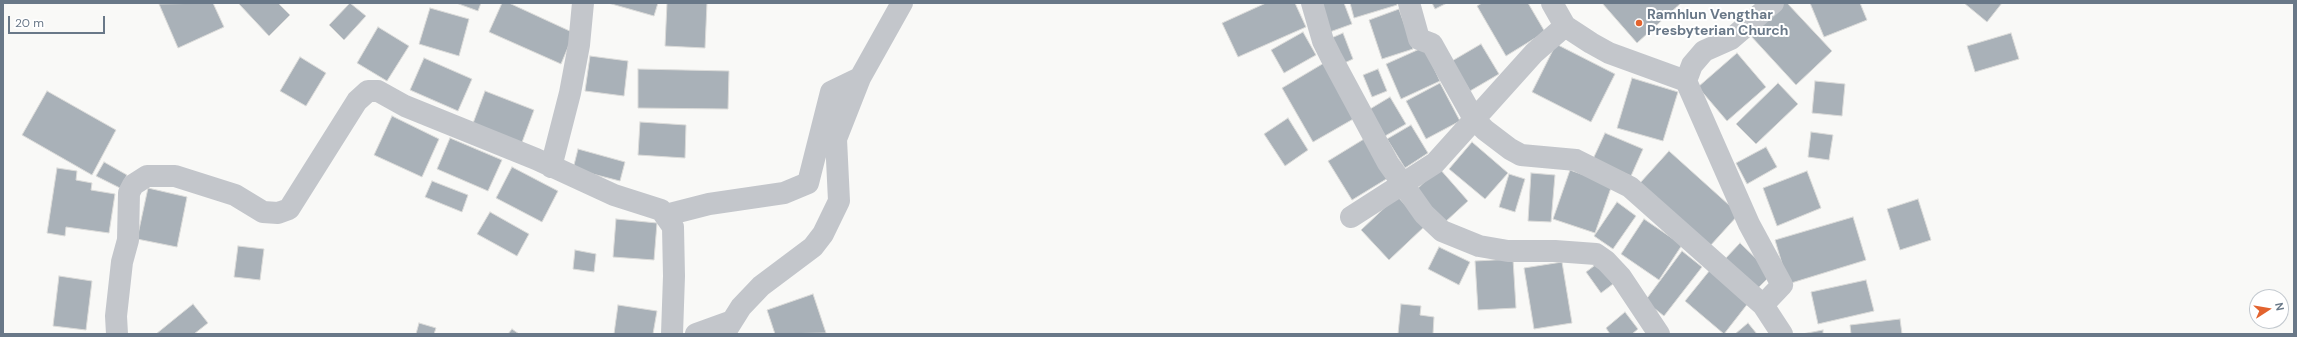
<!DOCTYPE html>
<style>
body{margin:0}
#map{position:relative;width:2297px;height:337px;overflow:hidden;background:#f9f9f7;font-family:"DM Sans",sans-serif}
canvas{display:block}
.frame{position:absolute;inset:0;border:4px solid #697888;pointer-events:none}
.north{position:absolute;left:2249px;top:289px;width:40px;height:40px;box-sizing:border-box;background:#fff;border:1px solid #c3c9cf;border-radius:50%;rotate:78deg;font-size:11px;font-weight:700;line-height:16px;text-align:center;color:#697888}
.north::after{content:'';display:block;margin:auto;width:14px;height:18px;background:#e3632e;clip-path:polygon(50% 0,100% 100%,50% 72%,0 100%)}
.scale{position:absolute;left:8px;top:16px;width:97px;height:18px;box-sizing:border-box;border:2px solid #697888;border-top:0;padding-left:5px;font-size:12px;line-height:14px;white-space:nowrap;color:#697888;-webkit-text-stroke:3px #fff;paint-order:stroke}
</style>
<div id="map">
<canvas width="2297" height="337"></canvas>
<div class="frame"></div>
<div class="north">N</div>
<div class="scale">20 m</div>
</div>
<script>
const ctx = document.querySelector('canvas').getContext('2d');
ctx.lineJoin = 'round';
function fill(path, color) {
  ctx.fillStyle = color;
  ctx.fill(path, 'evenodd');
}
function poly(rows) {
  const path = new Path2D();
  for (const r of rows) {
    path.moveTo(r[0], r[1]);
    for (let i = 2; i < r.length; i += 2) path.lineTo(r[i], r[i + 1]);
  }
  return path;
}
function stroke(path, color, width, dash) {
  ctx.strokeStyle = color;
  ctx.lineWidth = width;
  ctx.lineCap = dash ? 'butt' : 'round';
  ctx.setLineDash(dash || []);
  ctx.stroke(path);
}
function write(font, color, halo, rows, align = 'center') {
  ctx.font = font + ' "DM Sans",sans-serif';
  ctx.lineWidth = 4;
  ctx.setLineDash([]);
  ctx.textBaseline = 'middle';
  ctx.strokeStyle = halo;
  ctx.fillStyle = color;
  for (const [text, x, y, turn = 0] of rows) {
    ctx.save();
    ctx.translate(x, y);
    ctx.rotate((+turn || 0) * Math.PI / 180);
    ctx.textAlign = isNaN(turn) ? turn : align;
    if (halo) ctx.strokeText(text, 0, 0);
    ctx.fillText(text, 0, 0);
    ctx.restore();
  }
}
const building = poly([
 [213,3,224,27,178,48,159,4,213,3],
 [240,3,278,3,290,15,269,36,239,4,240,3],
 [350,3,366,16,344,40,329,25,350,3],
 [456,3,481,3,478,11,456,3],
 [502,3,509,3,574,33,561,64,489,32,502,3],
 [608,3,658,3,654,16,608,3],
 [667,3,707,3,705,48,665,46,667,3],
 [1266,3,1295,3,1306,27,1238,57,1222,23,1266,3],
 [1316,3,1344,3,1352,24,1327,33,1316,3],
 [1350,3,1397,3,1397,5,1354,18,1350,3],
 [1432,3,1447,3,1435,9,1432,3],
 [1482,3,1528,3,1545,32,1506,56,1477,6,1482,3],
 [1602,3,1681,3,1637,43,1602,3],
 [1784,3,1787,3,1832,51,1796,85,1750,35,1784,3],
 [1810,3,1860,3,1867,20,1824,37,1810,3],
 [1964,3,2002,3,1987,22,1964,3],
 [430,8,469,19,459,56,419,44,430,8],
 [1399,9,1413,49,1382,59,1369,20,1399,9],
 [378,27,409,46,387,81,357,63,378,27],
 [1303,32,1316,55,1284,73,1271,50,1303,32],
 [1343,33,1353,59,1340,65,1329,39,1343,33],
 [2011,33,2019,59,1975,72,1967,46,2011,33],
 [1481,44,1499,74,1470,91,1452,61,1481,44],
 [1556,44,1615,74,1591,122,1532,92,1556,44],
 [1424,47,1440,81,1401,99,1386,64,1424,47],
 [1737,53,1766,87,1727,121,1698,87,1737,53],
 [590,56,628,61,624,96,585,91,590,56],
 [300,57,326,73,306,106,280,91,300,57],
 [424,58,472,79,458,111,410,90,424,58],
 [1324,63,1355,118,1313,142,1282,88,1324,63],
 [638,69,729,71,728,109,638,108,638,69],
 [1378,69,1387,91,1372,97,1363,75,1378,69],
 [1632,78,1678,92,1663,141,1617,128,1632,78],
 [1815,81,1845,84,1842,116,1812,113,1815,81],
 [1440,83,1460,121,1426,139,1406,101,1440,83],
 [1778,83,1798,104,1756,144,1736,124,1778,83],
 [47,91,116,130,92,175,22,135,47,91],
 [485,91,534,110,521,145,472,126,485,91],
 [1390,97,1406,124,1385,136,1370,109,1390,97],
 [392,116,439,139,422,177,374,155,392,116],
 [1288,118,1308,150,1285,166,1264,134,1288,118],
 [640,122,686,125,685,158,638,155,640,122],
 [1411,125,1428,153,1405,168,1387,139,1411,125],
 [1811,132,1833,135,1829,160,1808,157,1811,132],
 [1605,133,1643,149,1631,176,1593,159,1605,133],
 [450,138,502,160,488,191,437,169,450,138],
 [1364,139,1388,178,1352,200,1328,161,1364,139],
 [1472,142,1508,173,1485,199,1449,169,1472,142],
 [1766,147,1777,167,1747,184,1736,163,1766,147],
 [578,149,625,162,620,181,573,169,578,149],
 [1669,151,1739,214,1710,246,1640,183,1669,151],
 [104,162,127,175,120,188,96,176,104,162],
 [512,167,558,191,542,222,496,198,512,167],
 [57,168,77,171,76,180,92,183,91,190,115,194,109,233,66,227,65,236,47,233,57,168],
 [1439,168,1468,201,1444,223,1415,191,1439,168],
 [1570,170,1612,185,1595,233,1553,219,1570,170],
 [1807,171,1821,208,1777,226,1763,188,1807,171],
 [1531,173,1555,175,1551,222,1528,221,1531,173],
 [1509,174,1525,179,1515,212,1499,207,1509,174],
 [432,181,468,195,462,212,425,197,432,181],
 [148,188,187,197,177,247,137,239,148,188],
 [1397,196,1425,226,1389,260,1361,230,1397,196],
 [1918,199,1931,240,1900,250,1887,209,1918,199],
 [1617,202,1636,216,1613,249,1594,236,1617,202],
 [490,212,529,234,517,256,477,234,490,212],
 [1853,217,1866,260,1788,284,1775,240,1853,217],
 [616,219,657,223,654,260,613,257,616,219],
 [1644,219,1682,245,1659,280,1621,254,1644,219],
 [1740,243,1772,274,1756,290,1725,259,1740,243],
 [238,246,264,249,260,280,234,277,238,246],
 [1439,247,1470,262,1459,285,1428,269,1439,247],
 [575,250,596,254,594,272,573,269,575,250],
 [1682,251,1702,267,1664,316,1645,301,1682,251],
 [1513,259,1516,308,1478,310,1475,261,1513,259],
 [1562,262,1572,323,1534,329,1524,268,1562,262],
 [1598,263,1613,284,1601,293,1586,272,1598,263],
 [1710,270,1749,302,1724,334,1685,301,1710,270],
 [59,276,92,281,86,330,53,326,59,276],
 [1866,280,1874,311,1818,324,1811,292,1866,280],
 [813,294,826,333,775,334,767,310,813,294],
 [193,304,208,323,194,334,156,334,193,304],
 [1401,304,1421,306,1420,315,1434,317,1433,334,1398,334,1401,304],
 [618,305,657,311,653,334,614,334,618,305],
 [1625,312,1638,329,1632,334,1610,334,1606,328,1625,312],
 [1900,319,1902,334,1851,334,1850,325,1900,319],
 [419,323,436,328,434,334,416,334,419,323],
 [1748,323,1757,334,1735,334,1748,323],
 [512,329,519,334,508,334,512,329],
 [1823,330,1823,334,1802,334,1823,330]
]);
fill(building, '#a9b1b8');
stroke(building, '#dbdbd9', 1);
stroke(poly([
 [1312,3,1323,41,1331,57,1388,163,1424,214,1442,231,1479,246,1508,251,1555,251,1596,254,1606,261,1621,277,1659,334],
 [1409,3,1419,39,1432,44,1474,119,1485,130,1510,149,1521,155,1576,160,1630,187,1763,305],
 [1552,3,1565,26,1591,43,1609,53,1686,81,1749,224,1782,285,1763,305,1782,334],
 [1686,81,1692,65,1704,51,1731,39,1773,3],
 [551,167,570,93,579,45,583,3],
 [666,215,709,204,784,193,808,183,831,92,860,78],
 [1351,217,1435,163,1534,53,1565,26],
 [117,334,116,316,122,262,128,240,129,193,133,185,147,176,175,176,235,195,263,212,278,213,289,209,357,101,368,91,378,91,405,106,536,159,614,195,661,210,673,227,674,276,672,334],
 [696,334,732,321],
 [724,334,741,307,761,286,813,247,823,234,839,201,836,139,860,78,902,3]
]), '#c3c6cb', 22);
for (const [x, y, r, color] of [
 [1639,23,4,"#e3632e"]
]) {
  const dot = new Path2D();
  dot.arc(x, y, r, 0, 2 * Math.PI);
  ctx.fillStyle = color;
  ctx.fill(dot);
  stroke(dot, '#fff', 1.5);
}
write('bold 14px', '#697888', '#fff', [
 ["Ramhlun Vengthar",1647,15],
 ["Presbyterian Church",1647,31]
], 'left');
</script>
